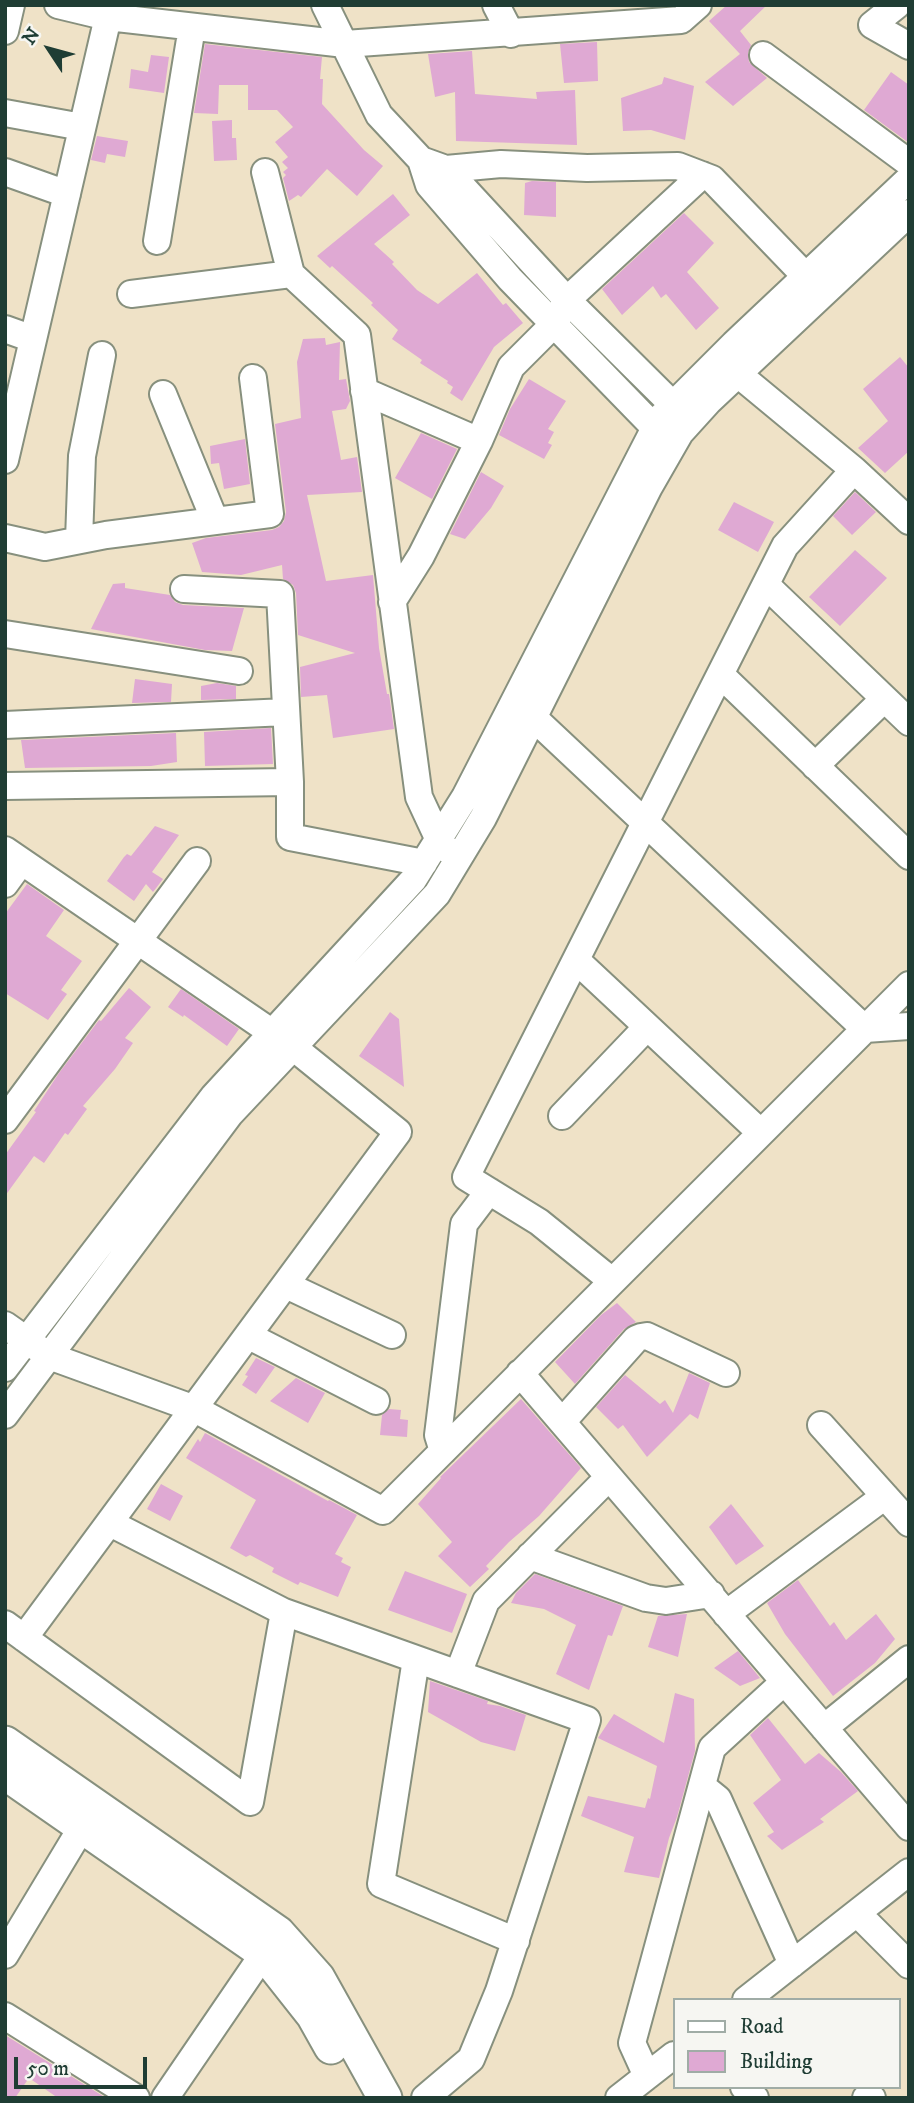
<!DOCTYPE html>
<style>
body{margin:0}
#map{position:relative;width:914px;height:2103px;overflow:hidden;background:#efe2c7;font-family:"IM FELL DW Pica",serif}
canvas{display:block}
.frame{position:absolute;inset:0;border:7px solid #1f3d34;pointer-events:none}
.legend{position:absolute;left:673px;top:1998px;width:228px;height:91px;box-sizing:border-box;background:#f6f6f2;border:2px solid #a0aca6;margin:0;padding:9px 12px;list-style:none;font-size:21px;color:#1f3d34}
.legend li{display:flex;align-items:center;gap:14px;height:35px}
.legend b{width:35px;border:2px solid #a0aca6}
.north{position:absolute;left:14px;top:14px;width:70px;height:70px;-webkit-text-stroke:5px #f6f6f2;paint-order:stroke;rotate:306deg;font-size:19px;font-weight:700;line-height:28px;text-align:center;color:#1f3d34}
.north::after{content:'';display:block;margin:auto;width:24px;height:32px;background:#1f3d34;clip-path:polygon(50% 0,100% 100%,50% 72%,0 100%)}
.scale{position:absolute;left:14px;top:2057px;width:133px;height:32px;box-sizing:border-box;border:4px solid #1f3d34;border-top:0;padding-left:9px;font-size:21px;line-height:24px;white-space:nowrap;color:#1f3d34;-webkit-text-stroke:5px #f6f6f2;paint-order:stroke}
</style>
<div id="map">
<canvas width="914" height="2103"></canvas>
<div class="frame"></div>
<ul class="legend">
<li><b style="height:9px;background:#fff"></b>Road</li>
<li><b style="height:19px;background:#dfa9d3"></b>Building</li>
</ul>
<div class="north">N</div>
<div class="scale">50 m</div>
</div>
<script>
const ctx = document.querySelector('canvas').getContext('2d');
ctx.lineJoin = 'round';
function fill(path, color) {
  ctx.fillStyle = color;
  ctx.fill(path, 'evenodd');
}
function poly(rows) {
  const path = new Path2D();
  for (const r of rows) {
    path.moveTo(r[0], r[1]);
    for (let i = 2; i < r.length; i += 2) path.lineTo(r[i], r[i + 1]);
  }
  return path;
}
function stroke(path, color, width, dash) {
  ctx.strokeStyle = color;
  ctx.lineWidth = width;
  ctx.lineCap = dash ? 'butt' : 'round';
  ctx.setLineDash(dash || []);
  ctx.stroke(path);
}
fill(poly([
 [727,5,767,5,740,31,751,45,748,53,749,62,767,78,733,106,705,82,740,54,709,21],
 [597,42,598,81,564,83,560,44],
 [205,44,322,57,320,79,323,79,322,104,364,150,383,166,357,196,327,169,301,197,298,195,289,201,283,178,286,175,283,172,288,168,282,162,288,157,275,142,293,127,277,110,248,110,248,85,219,85,218,114,194,113],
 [472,51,475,94,537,99,536,92,575,90,577,145,456,141,455,92,435,97,428,54],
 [151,55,169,57,164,93,129,88,131,69,148,72],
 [891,72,909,85,909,143,864,110],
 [664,77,694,86,685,140,651,130,623,131,621,98,662,84],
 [232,120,232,138,236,138,237,160,214,161,212,121],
 [97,136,128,141,125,157,107,154,105,163,91,160],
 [532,181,556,182,556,217,524,215,525,183],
 [393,194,410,215,374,244,394,262,392,264,417,290,438,304,477,273,503,305,506,303,523,323,494,347,462,401,450,393,453,387,447,383,448,381,420,363,422,360,392,339,398,330,371,305,373,303,332,266,330,268,317,256],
 [684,213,714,243,687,272,719,308,696,330,666,294,661,298,653,286,622,315,602,289],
 [325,338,326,345,340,342,339,380,346,379,350,401,346,409,332,411,341,460,357,457,362,492,307,495,326,581,373,575,379,648,387,694,389,694,394,729,333,738,327,695,301,697,300,667,355,653,298,635,296,593,293,585,283,579,282,565,241,575,202,572,192,543,206,538,272,530,279,527,284,521,286,512,275,424,301,418,297,362,303,339],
 [900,357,909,368,909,451,885,473,858,448,888,421,863,389],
 [529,379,566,401,548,429,554,432,548,443,552,445,544,459,499,435,510,409],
 [421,433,457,449,432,499,395,478],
 [245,439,250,484,224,489,219,463,211,464,210,446],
 [481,472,504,486,491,508,465,539,450,534],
 [855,492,876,512,852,535,833,516],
 [734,502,774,522,758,552,718,530],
 [855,550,887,578,840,626,809,597],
 [125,583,125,588,170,595,175,602,183,605,244,608,232,651,205,650,91,629,113,584],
 [135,679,172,684,171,702,132,703],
 [217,683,236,686,236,699,201,700,201,686],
 [271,728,273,764,205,766,204,732],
 [176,733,177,762,151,766,25,768,21,740],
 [155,826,179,835,152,872,163,879,153,892,146,884,134,901,107,881,124,857,127,854,131,856],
 [27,884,64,910,46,936,82,961,61,990,67,994,48,1020,5,993,5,914],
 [129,988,151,1007,125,1038,133,1043,115,1069,83,1106,87,1109,68,1135,65,1133,44,1163,34,1156,5,1196,5,1155,36,1112,34,1111,59,1073,99,1020,101,1021],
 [181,989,239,1029,227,1046,184,1015,183,1017,168,1007],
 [390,1012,399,1019,404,1087,359,1056],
 [617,1303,636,1322,624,1329,575,1384,555,1362,601,1315],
 [256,1358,275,1367,256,1394,242,1385,248,1376,245,1375],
 [689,1373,710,1383,698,1419,690,1414,647,1457,623,1425,618,1429,596,1407,625,1375,660,1404,665,1400,673,1413],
 [296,1378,325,1393,308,1423,270,1401],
 [521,1399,581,1468,539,1516,509,1542,486,1566,489,1569,470,1587,438,1556,452,1542,418,1504,441,1478,440,1477],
 [389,1409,401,1410,400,1419,408,1420,407,1437,380,1435,382,1415],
 [205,1433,328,1501,329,1500,357,1515,335,1554,343,1558,341,1562,351,1567,338,1597,300,1582,298,1585,272,1572,274,1568,250,1555,246,1557,230,1548,256,1500,186,1458,198,1439,200,1442],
 [161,1484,183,1496,170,1521,147,1509],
 [731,1504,764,1546,736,1565,709,1527],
 [405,1571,467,1594,452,1633,388,1610],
 [535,1574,623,1606,612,1636,608,1635,589,1690,556,1674,576,1625,544,1609,511,1603,516,1593],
 [798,1580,830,1626,834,1622,846,1640,876,1614,895,1639,875,1663,833,1696,785,1634,767,1603],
 [687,1614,678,1657,648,1647,658,1616],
 [738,1651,760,1678,740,1686,714,1668],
 [430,1681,488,1701,487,1704,500,1706,526,1715,515,1751,481,1742,428,1712],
 [675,1693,694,1699,695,1751,677,1817,669,1838,659,1878,624,1872,634,1837,581,1816,588,1796,645,1808,648,1798,650,1799,657,1766,598,1738,614,1714,664,1743],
 [768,1718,805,1764,819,1753,841,1772,858,1791,820,1819,824,1822,782,1850,767,1836,774,1832,753,1803,781,1780,750,1735],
 [5,2035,106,2098,58,2098,29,2078,15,2098,5,2098]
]), '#dfa9d3');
const minor = poly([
 [58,5,108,17,345,44,681,20,698,5],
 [325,5,379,115,421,160,429,185,510,279,655,428,680,433,673,405,567,300,446,169,421,160],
 [496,5,511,34],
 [897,5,872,25,909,46],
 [5,31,11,5],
 [763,55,909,163],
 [5,113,82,127],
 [5,172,67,194],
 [265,172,291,274,357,335,419,797,439,840,446,849],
 [437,177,446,169,501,164,587,168,678,166,712,179,816,287],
 [157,241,192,27],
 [131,294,291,274],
 [5,329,33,339],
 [738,374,854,470,909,521],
 [364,391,479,441],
 [163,394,215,521],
 [5,460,108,17],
 [5,538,45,547,106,535,270,514,253,378],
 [79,540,82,456,102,355],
 [767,586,909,722],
 [184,589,280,594,290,782,290,837,424,863],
 [392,602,421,556,479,441,511,367,554,324,567,300,702,175],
 [5,634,239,671],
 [721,675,909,856],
 [521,706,865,1029,909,1026],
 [5,725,286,712],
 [815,766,884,699],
 [5,786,290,782],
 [5,850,293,1047,398,1132,24,1638],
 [5,884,21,862],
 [576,960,760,1132],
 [562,1116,647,1027],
 [5,1120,197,861],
 [612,1281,539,1222,466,1177,785,546,854,470],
 [286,1285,392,1335],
 [5,1325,49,1356,195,1409,383,1511,909,985],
 [249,1336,376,1401],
 [5,1368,214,1096,413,880,465,797,660,418,734,344,909,179],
 [520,1373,909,1827],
 [5,1415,230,1114,437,894,483,818,649,487,680,433,709,401,909,213],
 [562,1422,636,1339,641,1337,647,1336,726,1373],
 [821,1425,909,1523],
 [443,1451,438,1435,464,1224,489,1191],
 [110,1523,284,1612,587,1720,499,1991,471,2059,425,2098],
 [530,1556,646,1598,666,1601,711,1594],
 [726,1614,885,1496],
 [5,1624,250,1802,284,1612],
 [416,1659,381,1884,516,1941],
 [458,1674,486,1601,609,1477],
 [824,1728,909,1659],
 [702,1786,718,1799,792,1964],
 [857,1913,909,1965],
 [5,1955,91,1812],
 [746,2000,909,1872],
 [5,2016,136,2098],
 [647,2076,632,2043,712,1748,784,1682],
 [744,2087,755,2098],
 [165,2098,275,1937],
 [619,2098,674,2055],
 [866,2098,872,2098]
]);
const major = poly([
 [5,1743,278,1933,318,1978,385,2098],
 [5,1773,264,1953,313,2015,331,2047]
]);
stroke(minor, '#87907e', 30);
stroke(major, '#87907e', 37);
stroke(minor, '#fff', 26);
stroke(major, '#fff', 33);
</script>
